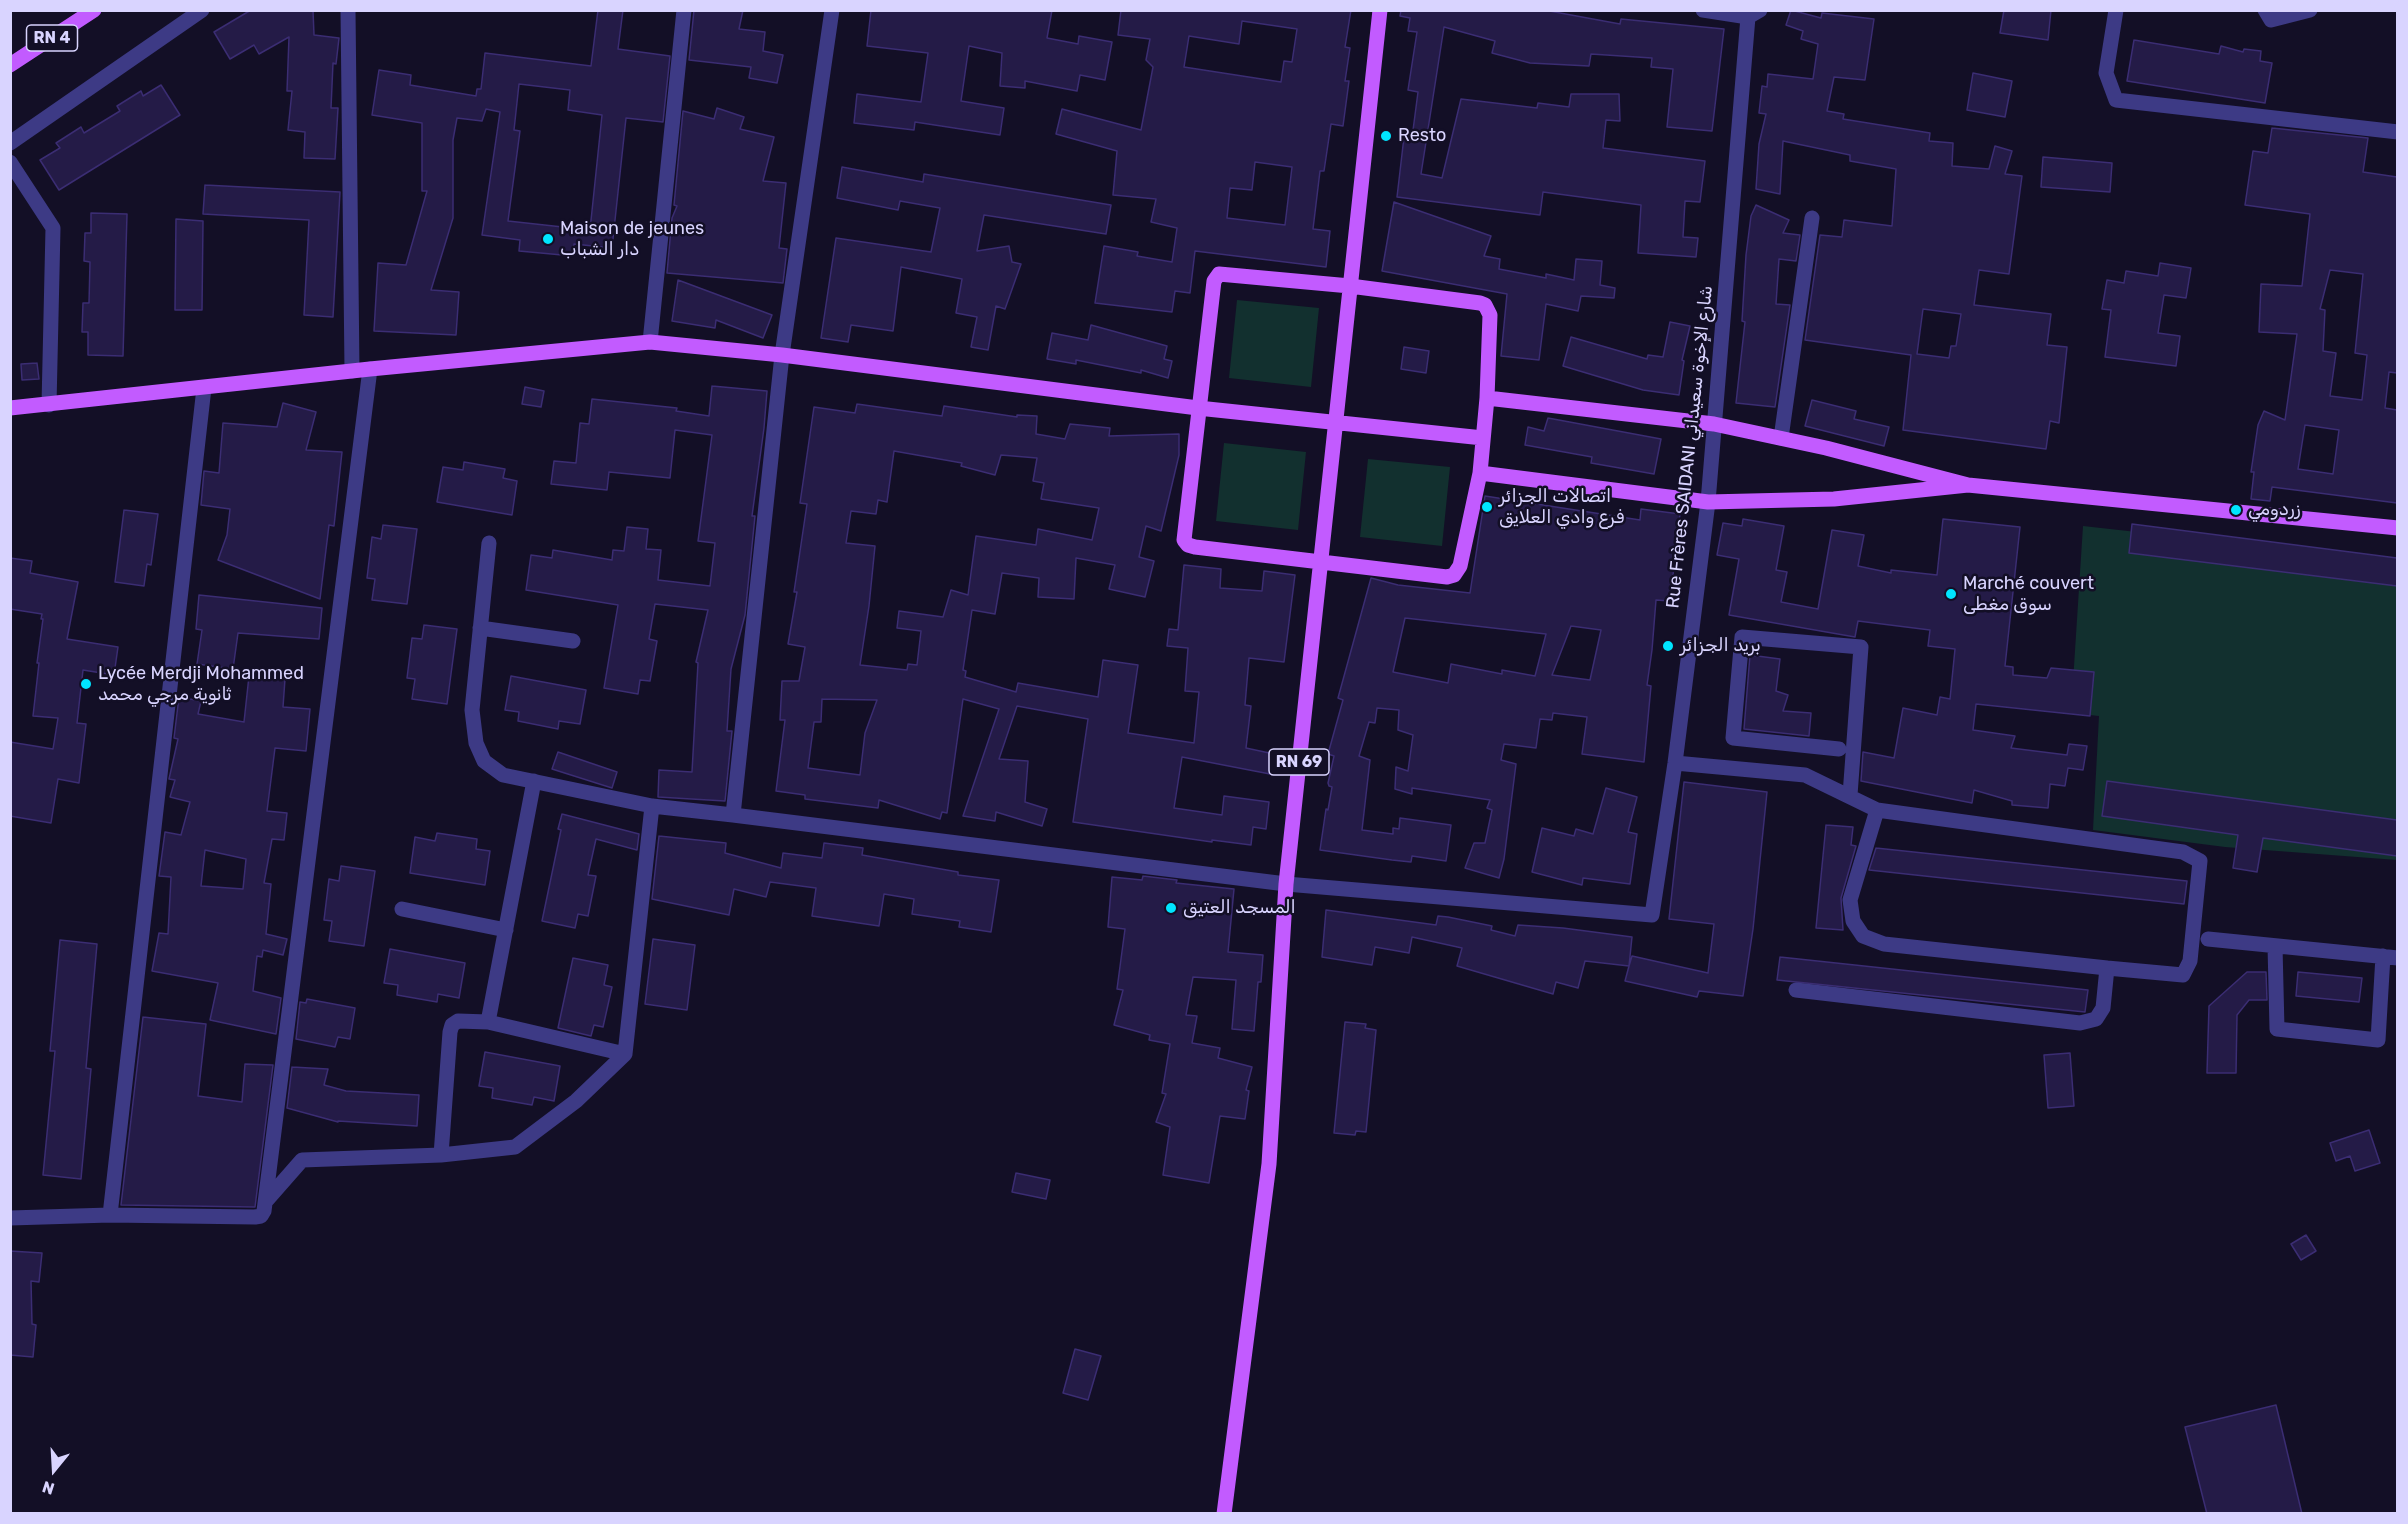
<!DOCTYPE html>
<meta charset="utf-8">
<style>
body{margin:0}
#map{position:relative;width:2408px;height:1524px;overflow:hidden;background:#130f26;font-family:Rubik,sans-serif}
canvas{display:block}
.frame{position:absolute;inset:0;border:12px solid #d9d4ff;pointer-events:none}
.north{position:absolute;left:24px;top:1440px;width:60px;height:60px;-webkit-text-stroke:4px #130f26;paint-order:stroke;rotate:198deg;font-size:16px;font-weight:700;line-height:24px;text-align:center;color:#d9d4ff}
.north::after{content:'';display:block;margin:auto;width:21px;height:27px;background:#d9d4ff;clip-path:polygon(50% 0,100% 100%,50% 72%,0 100%)}
</style>
<div id="map">
<canvas width="2408" height="1524"></canvas>
<div class="frame"></div>
<div class="north">N</div>
</div>
<script>
const ctx = document.querySelector('canvas').getContext('2d');
ctx.lineJoin = 'round';
function fill(path, color) {
  ctx.fillStyle = color;
  ctx.fill(path, 'evenodd');
}
function poly(rows) {
  const path = new Path2D();
  for (const r of rows) {
    path.moveTo(r[0], r[1]);
    for (let i = 2; i < r.length; i += 2) path.lineTo(r[i], r[i + 1]);
  }
  return path;
}
function stroke(path, color, width, dash) {
  ctx.strokeStyle = color;
  ctx.lineWidth = width;
  ctx.lineCap = dash ? 'butt' : 'round';
  ctx.setLineDash(dash || []);
  ctx.stroke(path);
}
function write(font, color, halo, rows, align = 'center') {
  ctx.font = font + ' Rubik,"Noto Sans Arabic",sans-serif';
  ctx.lineWidth = 5;
  ctx.setLineDash([]);
  ctx.textBaseline = 'middle';
  ctx.strokeStyle = halo;
  ctx.fillStyle = color;
  for (const [text, x, y, turn = 0] of rows) {
    ctx.save();
    ctx.translate(x, y);
    ctx.rotate((+turn || 0) * Math.PI / 180);
    ctx.textAlign = isNaN(turn) ? turn : align;
    if (halo) ctx.strokeText(text, 0, 0);
    ctx.fillText(text, 0, 0);
    ctx.restore();
  }
}
fill(poly([
 [1237,300,1319,308,1311,387,1229,378],
 [1224,443,1306,452,1298,530,1216,521],
 [1368,459,1450,467,1442,546,1360,537],
 [2083,526,2397,561,2397,860,2225,847,2093,830,2099,716,2071,713]
]), '#12302f');
const building = poly([
 [251,10,313,10,314,35,339,38,336,64,333,63,331,108,338,108,335,159,304,158,305,132,288,130,292,91,287,91,289,37,259,54,254,45,230,59,214,32,251,10],
 [598,10,623,10,618,49,670,56,663,122,626,118,612,248,574,244,573,256,519,251,520,240,482,235,500,112,486,109,482,121,457,118,453,140,453,218,431,290,459,292,456,335,374,331,378,263,406,265,427,191,422,191,422,123,372,115,379,70,411,75,410,85,476,96,477,89,481,89,485,53,591,66,598,10],
 [519,84,570,90,568,110,602,115,590,230,508,221,520,131,514,130,519,84],
 [694,10,743,10,739,29,765,32,763,51,783,55,777,83,749,78,751,67,689,60,694,10],
 [871,10,1052,10,1047,38,1078,44,1079,36,1112,42,1105,80,1080,75,1077,91,1025,81,1025,88,1000,86,1002,53,969,46,961,101,1004,108,1000,135,915,122,914,130,854,123,857,94,921,102,928,53,867,46,871,10],
 [1121,10,1351,10,1345,47,1350,48,1345,81,1349,81,1343,126,1331,124,1324,171,1320,171,1313,229,1330,231,1326,267,1195,251,1190,293,1175,291,1172,312,1095,303,1104,246,1138,252,1137,256,1172,262,1177,228,1151,222,1156,199,1113,195,1117,151,1056,134,1062,109,1141,130,1153,67,1146,60,1150,39,1118,35,1121,10],
 [1242,21,1297,29,1292,62,1284,61,1281,82,1184,67,1189,36,1239,44,1242,21],
 [1255,162,1292,167,1285,225,1227,218,1230,188,1252,190,1255,162],
 [1401,10,1544,10,1620,24,1621,19,1724,29,1712,131,1667,127,1673,69,1651,67,1652,58,1591,54,1589,66,1530,63,1492,53,1495,41,1444,27,1421,174,1442,178,1461,99,1537,108,1538,103,1569,107,1571,94,1619,94,1620,121,1606,120,1603,148,1705,161,1700,202,1685,201,1683,237,1698,238,1696,257,1638,253,1641,205,1543,192,1540,215,1397,197,1404,137,1412,138,1418,92,1408,90,1417,32,1408,31,1410,18,1400,16,1401,10],
 [1791,10,1821,18,1822,13,1874,19,1865,80,1834,77,1827,111,1844,114,1843,119,1930,133,1929,141,1953,143,1952,166,1989,169,1995,146,2012,151,2005,174,2022,176,2009,274,1979,270,1974,305,2051,314,2047,345,2067,347,2059,423,2050,421,2046,449,1903,430,1911,355,1805,340,1820,235,1842,237,1844,220,1892,226,1896,169,1850,161,1850,155,1783,141,1780,194,1756,189,1759,144,1766,114,1759,113,1762,86,1767,87,1768,74,1813,79,1818,44,1801,39,1803,31,1786,25,1791,10],
 [1923,309,1961,314,1956,346,1951,346,1949,358,1917,354,1923,309],
 [2004,10,2051,10,2048,40,2000,33,2004,10],
 [2134,40,2219,54,2221,46,2243,52,2244,49,2261,51,2260,61,2272,63,2265,103,2127,81,2134,40],
 [1973,73,2012,81,2005,117,1967,110,1973,73],
 [161,85,180,115,59,190,40,160,60,148,56,143,81,127,84,133,120,111,117,106,141,91,143,96,161,85],
 [717,108,744,117,740,129,774,137,763,181,786,183,779,248,787,249,783,283,667,273,672,218,677,206,674,205,683,111,714,119,717,108],
 [2272,128,2368,138,2363,172,2397,177,2397,373,2389,372,2385,408,2397,410,2397,503,2272,487,2270,501,2251,499,2254,472,2251,472,2258,425,2264,411,2285,420,2297,334,2259,332,2261,284,2302,286,2310,214,2245,205,2253,151,2268,153,2272,128],
 [2330,270,2363,274,2355,353,2367,355,2362,400,2330,396,2336,353,2323,351,2325,310,2320,309,2330,270],
 [2305,425,2339,430,2333,474,2298,469,2305,425],
 [2043,157,2112,163,2110,192,2041,187,2043,157],
 [842,167,923,182,924,174,1111,205,1106,234,984,215,977,251,1009,246,1012,262,1021,264,1005,309,996,306,988,350,971,347,977,317,956,313,962,279,901,267,893,331,851,325,848,342,821,338,836,238,931,252,940,208,900,201,898,210,837,198,842,167],
 [205,185,340,192,333,317,304,315,309,220,203,214,205,185],
 [1394,202,1491,236,1484,256,1500,259,1499,269,1546,278,1546,274,1574,280,1576,259,1602,261,1600,285,1615,288,1614,298,1581,296,1578,311,1546,304,1539,360,1501,356,1507,294,1382,271,1394,202],
 [1756,205,1789,220,1783,233,1800,235,1796,261,1779,259,1776,304,1790,305,1775,407,1736,403,1745,322,1742,321,1746,255,1751,216,1756,205],
 [91,213,127,214,123,356,88,355,88,332,82,332,83,303,89,303,90,262,84,261,85,233,91,233,91,213],
 [176,219,203,221,202,310,175,310,176,219],
 [2160,263,2191,268,2186,298,2164,295,2158,333,2180,336,2176,366,2105,357,2111,310,2102,309,2107,280,2124,283,2126,271,2158,276,2160,263],
 [678,280,772,315,763,338,716,320,715,328,672,321,678,280],
 [1670,322,1690,326,1682,360,1684,361,1679,395,1643,390,1563,366,1571,337,1647,359,1648,355,1663,357,1670,322],
 [1091,325,1167,346,1164,359,1172,361,1168,378,1141,370,1141,373,1076,360,1076,364,1047,359,1052,333,1088,340,1091,325],
 [1404,347,1429,351,1426,373,1401,369,1404,347],
 [37,363,39,379,22,380,21,364,37,363],
 [712,386,767,391,764,428,752,516,755,516,745,615,731,669,727,731,732,731,725,801,658,797,659,770,692,772,698,663,696,662,708,610,655,604,649,639,657,641,650,681,640,680,638,694,604,688,618,605,526,590,531,555,552,558,553,550,612,560,613,550,624,551,627,527,648,529,646,549,661,550,658,580,710,586,715,543,698,541,712,435,675,430,670,478,609,472,607,490,551,484,554,461,576,463,580,423,589,424,592,399,677,408,676,411,709,416,712,386],
 [525,387,544,391,541,407,522,404,525,387],
 [1812,400,1856,411,1854,419,1889,427,1884,446,1805,426,1812,400],
 [283,403,316,412,306,450,342,452,334,526,329,525,320,599,218,560,227,535,230,509,201,505,204,471,219,473,223,423,277,427,283,403],
 [857,404,942,416,944,406,1017,417,1017,415,1037,416,1036,434,1065,439,1070,424,1110,428,1109,436,1179,434,1179,455,1161,531,1146,526,1139,557,1154,561,1145,597,1109,589,1115,565,1076,558,1074,599,1038,597,1039,578,1002,573,995,614,972,610,963,670,966,671,965,677,1016,692,1018,683,1098,697,1103,660,1138,665,1128,733,1194,743,1199,692,1185,691,1188,648,1167,646,1169,629,1178,630,1184,565,1221,569,1220,588,1262,591,1264,571,1295,575,1284,662,1249,658,1245,705,1251,706,1246,748,1274,754,1270,774,1182,757,1174,808,1222,815,1224,796,1269,802,1266,829,1253,827,1251,845,1212,840,1212,842,1073,822,1088,719,1017,706,999,759,1028,761,1025,802,1047,809,1042,826,996,812,995,821,963,816,999,709,963,699,947,813,942,812,940,819,879,800,878,808,805,799,805,795,776,791,785,720,780,720,782,681,799,681,805,647,788,644,797,592,794,592,807,504,800,503,814,407,855,413,857,404],
 [894,451,962,463,961,466,995,475,1001,455,1037,458,1033,481,1044,483,1041,499,1099,508,1092,540,1038,529,1036,545,976,536,968,595,951,590,943,617,899,611,897,628,921,631,917,665,908,664,907,670,860,665,869,606,875,546,846,543,851,511,876,514,878,500,887,502,894,451],
 [822,699,877,700,865,733,860,775,808,768,814,722,821,722,822,699],
 [1548,418,1661,439,1654,474,1591,463,1592,457,1525,445,1528,427,1544,431,1548,418],
 [464,462,505,469,503,478,517,481,512,515,437,502,443,467,463,470,464,462],
 [1485,496,1640,520,1641,509,1680,514,1670,601,1656,600,1652,650,1647,685,1651,686,1644,762,1582,754,1587,717,1553,713,1552,720,1540,719,1536,748,1504,744,1501,760,1516,764,1504,859,1499,878,1465,868,1474,843,1485,843,1492,810,1487,808,1490,800,1412,788,1412,794,1395,789,1396,767,1408,771,1413,735,1398,730,1399,710,1377,708,1375,723,1369,722,1359,756,1370,760,1362,830,1393,834,1393,828,1399,829,1400,818,1451,825,1446,861,1412,856,1411,862,1392,860,1320,850,1326,809,1328,810,1332,787,1329,786,1328,783,1334,756,1328,754,1343,700,1338,698,1371,578,1398,585,1470,593,1485,496],
 [1405,618,1546,634,1535,676,1502,670,1502,674,1451,664,1448,683,1393,672,1405,618],
 [1571,626,1601,630,1590,680,1552,675,1571,626],
 [124,510,158,514,151,565,147,564,144,586,115,582,124,510],
 [1743,519,1784,526,1776,570,1787,572,1781,602,1818,609,1832,530,1864,535,1858,566,1891,573,1891,570,1937,575,1943,519,2020,527,2005,666,2013,667,2013,675,2047,678,2051,668,2094,672,2090,716,1976,704,1973,730,2015,736,2011,748,2067,755,2069,744,2087,746,2083,770,2068,768,2065,786,2050,784,2048,808,2012,805,2012,801,1974,790,1972,803,1861,781,1863,752,1894,758,1903,708,1937,715,1940,697,1950,699,1955,649,1928,646,1930,630,1858,621,1855,637,1729,615,1739,559,1717,555,1723,523,1742,526,1743,519],
 [2132,524,2397,558,2397,586,2129,553,2132,524],
 [383,525,417,529,407,604,372,600,375,579,367,578,372,537,381,539,383,525],
 [10,558,32,561,30,573,78,582,67,639,118,647,114,675,83,670,77,723,86,724,79,783,58,779,51,823,10,816,10,742,53,749,58,718,33,716,39,663,37,663,43,619,41,619,42,614,10,609,10,558],
 [199,595,322,608,319,639,238,633,233,669,197,664,202,630,196,629,199,595],
 [424,625,457,629,447,704,412,699,415,679,407,678,412,638,422,639,424,625],
 [1750,655,1780,659,1776,691,1788,695,1783,711,1811,713,1809,736,1744,729,1750,655],
 [249,676,285,679,283,707,310,709,306,751,275,748,267,811,287,813,284,840,272,839,264,883,271,884,266,934,287,939,283,955,263,950,262,957,257,956,253,991,281,998,276,1034,210,1020,218,983,152,971,159,933,168,934,171,877,159,876,165,832,181,835,190,802,170,797,175,780,169,779,178,739,174,738,179,697,201,701,198,714,244,722,249,676],
 [205,850,246,859,243,889,201,886,205,850],
 [511,676,586,690,580,724,559,721,558,729,518,721,519,712,505,710,511,676],
 [558,752,617,772,612,788,552,769,558,752],
 [2107,781,2397,820,2397,856,2263,838,2257,872,2233,868,2238,835,2102,816,2107,781],
 [1684,782,1767,792,1753,929,1743,996,1699,991,1697,997,1625,981,1629,966,1585,961,1578,988,1556,982,1553,994,1457,966,1462,948,1412,937,1409,953,1375,947,1372,965,1322,957,1326,910,1436,925,1438,916,1448,917,1492,926,1491,930,1515,936,1518,925,1563,928,1632,937,1629,966,1632,956,1708,973,1714,924,1669,919,1684,782],
 [1606,788,1637,797,1628,832,1637,834,1630,884,1583,878,1582,885,1532,872,1542,828,1574,836,1576,829,1593,834,1606,788],
 [562,814,639,834,637,850,596,839,588,875,596,876,588,916,578,914,575,928,542,921,561,830,558,829,562,814],
 [1826,825,1853,827,1851,845,1856,846,1841,898,1843,930,1816,928,1826,825],
 [437,833,477,839,476,849,490,851,485,885,410,873,415,837,435,841,437,833],
 [659,836,726,843,725,853,781,868,783,853,822,858,824,843,863,848,862,855,958,872,958,875,999,880,991,932,959,927,960,921,912,914,914,899,884,894,879,926,812,916,816,888,770,882,766,897,734,889,729,915,652,899,659,836],
 [1876,848,2187,881,2184,904,1869,870,1876,848],
 [341,866,375,871,364,946,329,941,332,921,324,920,329,879,339,881,341,866],
 [1143,876,1177,880,1176,883,1234,889,1228,952,1263,955,1261,982,1258,982,1254,1031,1232,1029,1236,980,1193,977,1186,1015,1197,1016,1192,1043,1220,1048,1218,1058,1252,1067,1246,1090,1249,1091,1245,1119,1220,1116,1209,1183,1163,1175,1170,1127,1156,1122,1166,1094,1162,1093,1170,1044,1149,1040,1150,1035,1114,1025,1123,990,1117,989,1125,929,1108,927,1112,877,1142,880,1143,876],
 [653,939,695,945,687,1010,645,1004,653,939],
 [60,940,97,944,86,1068,91,1069,81,1179,43,1175,55,1051,50,1051,60,940],
 [390,949,465,963,459,998,438,994,437,1002,397,995,398,985,384,983,390,949],
 [1780,957,2088,990,2085,1012,1777,980,1780,957],
 [573,958,608,965,604,985,612,987,603,1027,594,1025,591,1036,558,1028,573,958],
 [2247,972,2266,972,2267,1000,2249,1000,2237,1015,2236,1073,2207,1073,2209,1006,2247,972],
 [2298,972,2362,978,2359,1002,2296,996,2298,972],
 [307,999,355,1008,350,1039,338,1037,335,1047,296,1039,300,1002,306,1003,307,999],
 [143,1017,206,1024,198,1096,242,1102,245,1064,273,1065,255,1207,121,1205,143,1017],
 [1345,1022,1366,1024,1365,1028,1376,1030,1366,1132,1356,1131,1355,1135,1334,1133,1345,1022],
 [485,1052,560,1066,554,1101,534,1097,532,1105,492,1098,493,1088,479,1086,485,1052],
 [2070,1053,2074,1106,2048,1108,2044,1055,2070,1053],
 [292,1067,328,1069,324,1085,346,1091,419,1095,417,1126,338,1121,338,1122,287,1108,292,1067],
 [2369,1130,2380,1163,2355,1171,2350,1156,2336,1161,2330,1143,2369,1130],
 [1016,1173,1050,1180,1046,1199,1012,1192,1016,1173],
 [2306,1235,2316,1251,2301,1260,2291,1244,2306,1235],
 [10,1251,42,1253,39,1282,31,1281,32,1324,36,1325,33,1357,10,1355,10,1251],
 [1075,1349,1101,1356,1088,1400,1063,1393,1075,1349],
 [2276,1405,2302,1514,2207,1514,2185,1427,2276,1405]
]);
fill(building, '#241b47');
stroke(building, '#3b2d73', 1.5);
stroke(poly([
 [348,10,352,371],
 [832,10,782,355,733,815,1286,884,1652,915,1675,763,1708,502,1748,17],
 [1703,10,1748,17,1760,10],
 [2116,10,2106,73,2116,100,2398,132],
 [2265,10,2271,20,2310,10],
 [10,143,202,10],
 [10,162,53,228,49,405],
 [650,342,684,10],
 [1781,438,1812,218],
 [489,543,472,710,476,743,484,761,503,775,652,806,733,815],
 [480,628,573,641],
 [1839,749,1733,738,1742,637,1861,647,1850,795],
 [1675,763,1805,775,1877,810,2183,852,2200,861,2190,961,2183,975,2107,968,2103,1008,2096,1019,2080,1023,1796,990],
 [1877,810,1850,900,1853,921,1863,936,1884,944,2107,968],
 [402,909,506,930],
 [2208,939,2398,958],
 [2275,946,2277,1029,2378,1040,2383,956],
 [488,1022,534,781],
 [441,1155,450,1032,452,1025,458,1021,488,1022,625,1054],
 [266,1201,302,1160,441,1155,515,1147,576,1101,625,1054,652,806],
 [110,1215,204,388],
 [10,1218,110,1215,255,1217,261,1216,264,1211,370,369]
]), '#3d3a85', 15);
stroke(poly([
 [10,65,94,10],
 [10,408,370,369,650,342,782,355,1198,408,1483,438],
 [1480,473,1460,566,1454,575,1447,577,1195,547,1188,545,1184,540,1214,281,1219,274,1350,286,1480,303,1485,305,1490,315,1487,398],
 [1968,485,1834,499,1708,502,1480,473,1487,398,1714,424,1826,448,1968,485,2398,528],
 [1224,1514,1269,1164,1286,884,1380,10]
]), '#c25bff', 15);
for (const [x, y, r, color] of [
 [1386,136,6,"#00e5ff"],
 [548,239,6,"#00e5ff"],
 [1487,507,6,"#00e5ff"],
 [2236,510,6,"#00e5ff"],
 [1951,594,6,"#00e5ff"],
 [1668,646,6,"#00e5ff"],
 [86,684,6,"#00e5ff"],
 [1171,908,6,"#00e5ff"]
]) {
  const dot = new Path2D();
  dot.arc(x, y, r, 0, 2 * Math.PI);
  ctx.fillStyle = color;
  ctx.fill(dot);
  stroke(dot, '#130f26', 2);
}
for (const [x, y, w] of [
 [52,38,51],
 [1299,762,60]
]) {
  const box = new Path2D();
  box.roundRect(x - w / 2, y - 13, w, 26, 4.5);
  ctx.fillStyle = '#130f26';
  ctx.fill(box);
  stroke(box, '#d9d4ff', 1.5);
}
write('bold 16px', '#d9d4ff', null, [
 ["RN 4",52,38],
 ["RN 69",1299,762]
]);
write('18px', '#d9d4ff', '#130f26', [
 ["Resto",1398,136],
 ["Maison de jeunes",560,229],
 ["دار الشباب",560,250],
 ["اتصالات الجزائر",1499,497],
 ["فرع وادي العلايق",1499,518],
 ["زردومي",2248,510],
 ["Marché couvert",1963,584],
 ["سوق مغطى",1963,605],
 ["بريد الجزائر",1680,646],
 ["Lycée Merdji Mohammed",98,674],
 ["ثانوية مرجي محمد",98,695],
 ["المسجد العتيق",1183,908]
], 'left');
write('18px', '#d9d4ff', '#130f26', [
 ["Rue Frères SAIDANI شارع الإخوة سعيداني",1690,447,-84]
]);
</script>
